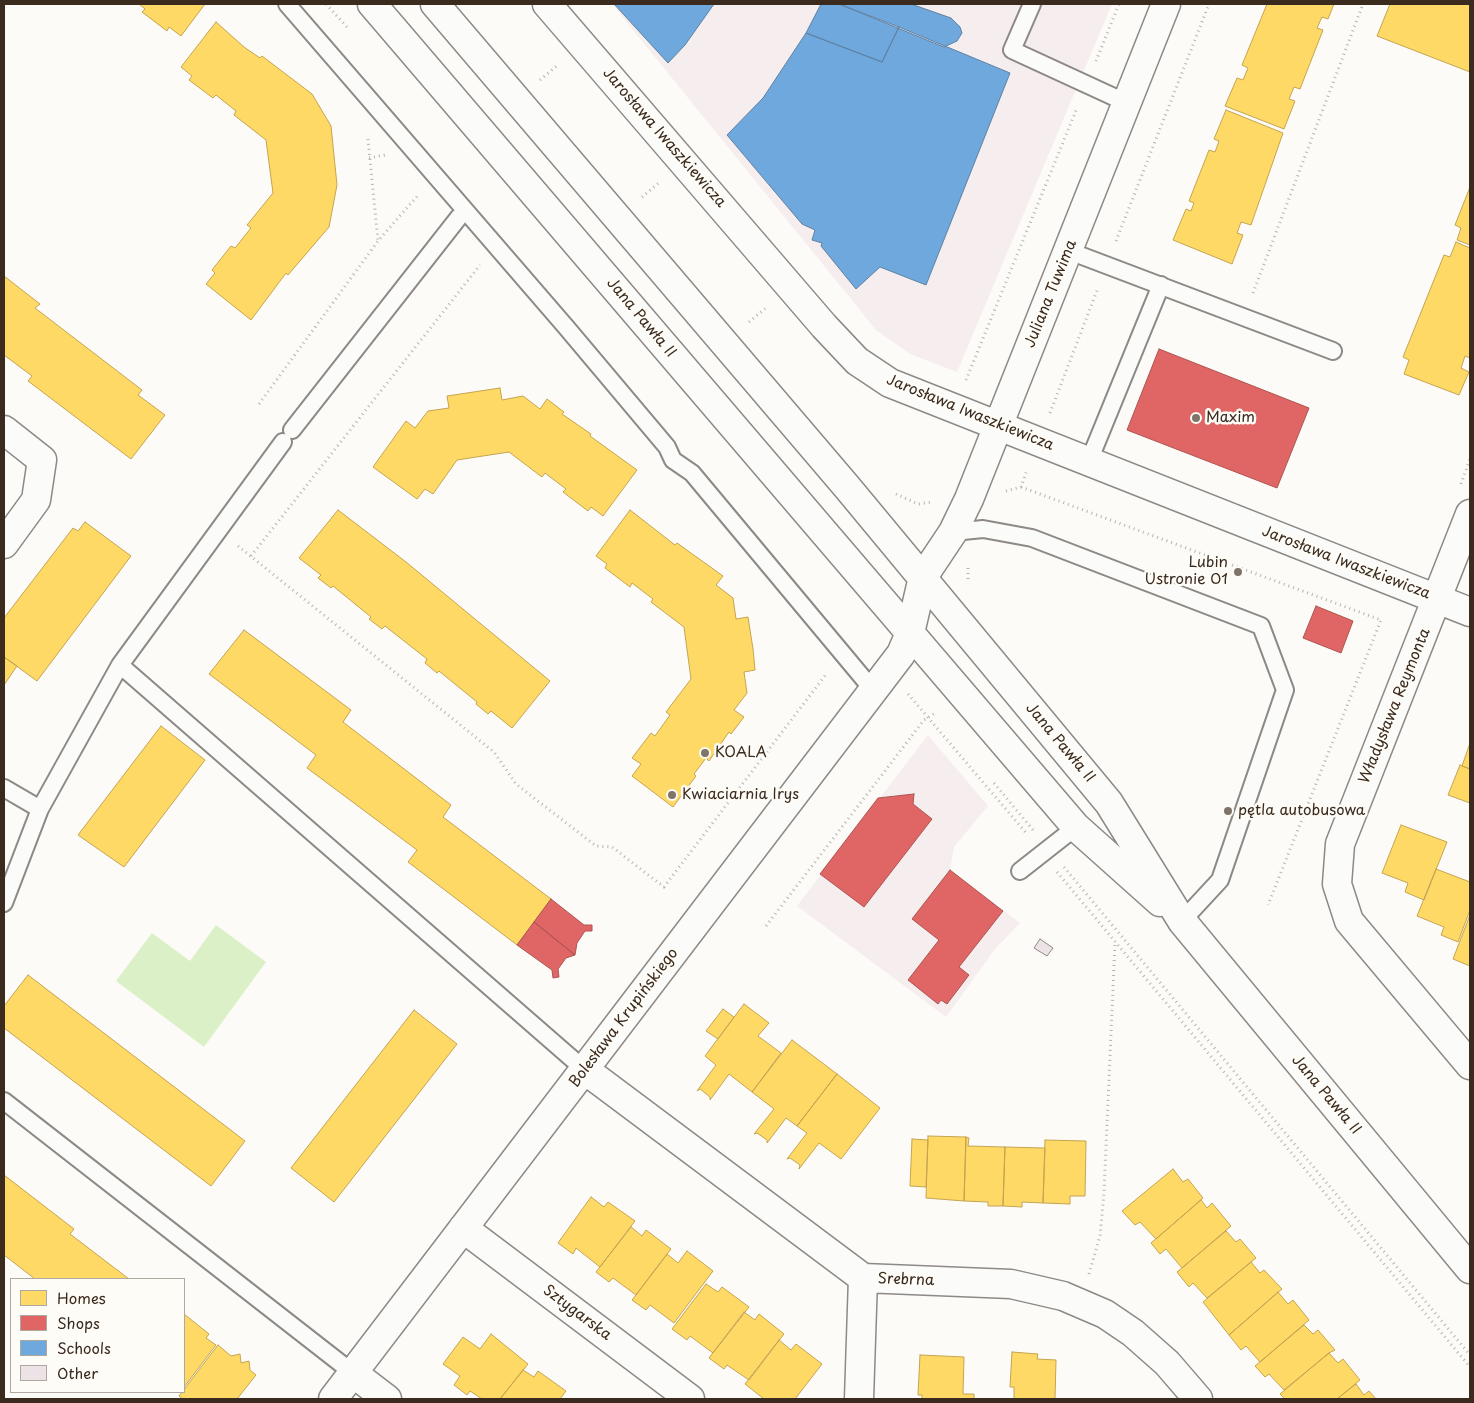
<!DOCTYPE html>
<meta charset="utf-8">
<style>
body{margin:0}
#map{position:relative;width:1474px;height:1403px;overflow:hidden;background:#fcfbf8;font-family:"Playpen Sans",sans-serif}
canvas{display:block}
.frame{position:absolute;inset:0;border:5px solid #3b2a1e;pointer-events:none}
.legend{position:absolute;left:10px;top:1278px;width:175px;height:115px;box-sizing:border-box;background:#fdfcf7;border:1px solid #afa8a0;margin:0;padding:6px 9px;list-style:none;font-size:15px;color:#3b2a1e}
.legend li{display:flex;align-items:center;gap:10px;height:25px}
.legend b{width:25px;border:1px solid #afa8a0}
</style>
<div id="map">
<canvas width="1474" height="1403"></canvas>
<div class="frame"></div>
<ul class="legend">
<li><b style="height:14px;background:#ffd966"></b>Homes</li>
<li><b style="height:14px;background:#e06666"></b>Shops</li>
<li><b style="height:14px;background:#6fa8dc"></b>Schools</li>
<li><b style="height:14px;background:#ede3e7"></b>Other</li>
</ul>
</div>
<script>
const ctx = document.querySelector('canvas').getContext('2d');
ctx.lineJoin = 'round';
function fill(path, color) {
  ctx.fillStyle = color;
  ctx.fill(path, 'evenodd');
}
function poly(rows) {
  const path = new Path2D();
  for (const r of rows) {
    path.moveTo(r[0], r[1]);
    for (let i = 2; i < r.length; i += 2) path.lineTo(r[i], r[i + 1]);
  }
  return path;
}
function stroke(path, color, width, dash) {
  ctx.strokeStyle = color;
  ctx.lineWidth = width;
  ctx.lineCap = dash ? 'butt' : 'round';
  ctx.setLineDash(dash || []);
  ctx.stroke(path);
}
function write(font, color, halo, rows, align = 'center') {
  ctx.font = font + ' "Playpen Sans",sans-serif';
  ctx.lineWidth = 5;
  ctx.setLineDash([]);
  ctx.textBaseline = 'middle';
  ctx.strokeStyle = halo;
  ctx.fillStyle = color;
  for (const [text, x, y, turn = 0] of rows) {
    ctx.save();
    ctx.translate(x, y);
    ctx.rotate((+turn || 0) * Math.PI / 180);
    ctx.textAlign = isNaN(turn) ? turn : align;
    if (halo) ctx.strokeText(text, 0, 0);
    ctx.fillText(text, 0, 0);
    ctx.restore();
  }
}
fill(poly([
 [612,4,1112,4,957,372,910,354,876,330],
 [928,735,988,806,954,847,950,870,1020,923,995,949,946,1017,797,906]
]), '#f6edef');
fill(poly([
 [216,925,266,962,204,1047,116,981,152,933,190,961]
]), '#dcf0c8');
const homes = poly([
 [139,4,205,4,181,36,169,27,167,31,142,12,145,9,139,4],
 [1267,4,1334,4,1328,19,1322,17,1317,28,1323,30,1300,89,1294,87,1289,99,1295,101,1284,129,1225,106,1237,78,1243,80,1248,68,1242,65,1267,4],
 [1390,4,1470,4,1470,72,1377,36,1390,4],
 [216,22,244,47,260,58,262,56,312,94,331,126,337,185,329,227,288,275,286,273,251,320,206,284,215,273,212,270,231,246,235,248,251,228,247,225,273,193,266,140,234,115,236,111,216,95,213,98,189,80,192,76,181,67,216,22],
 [1226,110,1283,133,1251,225,1241,222,1237,233,1243,235,1232,264,1173,240,1186,209,1191,211,1194,203,1189,201,1209,150,1215,152,1219,141,1214,139,1226,110],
 [1470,187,1470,245,1457,240,1461,228,1455,225,1470,187],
 [1456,242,1470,248,1470,358,1465,356,1461,368,1469,372,1459,395,1404,374,1409,360,1403,357,1444,255,1450,257,1456,242],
 [4,276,40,304,35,308,142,390,138,395,165,415,131,459,28,381,32,376,4,355,4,276],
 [500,388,502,400,523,396,540,409,547,399,564,412,562,414,591,434,590,436,637,470,603,516,591,507,588,511,563,492,566,489,545,473,542,477,509,452,457,460,433,494,425,489,417,499,373,467,406,421,415,428,428,411,449,408,447,396,500,388],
 [338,510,406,562,550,681,512,728,491,711,488,714,476,704,477,702,439,671,437,673,425,663,427,659,385,626,382,629,369,619,371,617,333,586,331,588,318,578,321,575,299,558,338,510],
 [630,510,675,545,677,543,723,576,716,585,733,598,736,619,748,617,753,649,755,670,744,672,747,693,734,710,744,717,731,734,729,732,709,761,706,758,694,774,696,776,673,807,632,776,641,764,632,758,651,733,655,736,670,715,666,712,691,679,684,627,651,602,653,599,632,583,630,587,605,568,607,564,596,556,630,510],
 [85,522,131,556,37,681,4,657,4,618,73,528,78,531,85,522],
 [244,630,351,710,343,722,451,805,443,817,551,899,517,945,408,862,417,850,307,768,316,755,209,674,244,630],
 [4,657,17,666,4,685,4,657],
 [161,726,205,760,124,867,78,835,161,726],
 [1470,743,1470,769,1462,766,1470,743],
 [1460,765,1470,769,1470,803,1448,795,1460,765],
 [1401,825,1447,842,1424,900,1405,892,1408,883,1382,873,1401,825],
 [1436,869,1470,882,1470,910,1458,942,1441,935,1444,927,1417,916,1436,869],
 [1470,915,1470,966,1453,959,1470,915],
 [28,975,245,1141,211,1186,4,1028,4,1006,28,975],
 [744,1004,769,1023,758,1036,781,1053,752,1092,729,1074,710,1100,710,1097,700,1089,697,1091,716,1065,705,1056,744,1004],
 [723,1009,734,1017,718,1039,706,1031,723,1009],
 [414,1010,457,1044,334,1202,291,1168,414,1010],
 [792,1040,837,1074,797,1126,786,1118,767,1143,767,1140,757,1133,754,1134,774,1109,752,1092,792,1040],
 [837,1074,880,1108,841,1159,819,1143,799,1169,800,1165,790,1158,787,1159,807,1133,797,1126,837,1074],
 [928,1136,966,1137,964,1201,926,1198,928,1136],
 [966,1137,969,1138,968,1146,1005,1147,1003,1206,988,1206,988,1202,964,1201,966,1137],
 [912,1139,928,1140,926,1187,910,1186,912,1139],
 [1045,1140,1086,1141,1085,1196,1070,1196,1070,1204,1043,1203,1045,1140],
 [1005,1147,1045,1148,1043,1203,1022,1202,1022,1207,1003,1206,1005,1147],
 [1173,1169,1183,1182,1188,1179,1203,1198,1156,1239,1140,1222,1135,1225,1122,1211,1173,1169],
 [4,1175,74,1229,70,1234,129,1279,35,1279,4,1255,4,1175],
 [591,1197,604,1207,608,1202,635,1221,600,1267,576,1248,573,1254,558,1243,591,1197],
 [1201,1200,1207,1208,1212,1203,1231,1226,1182,1268,1166,1249,1160,1254,1151,1243,1201,1200],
 [631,1227,642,1236,646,1230,671,1249,636,1295,613,1278,609,1282,596,1272,631,1227],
 [1226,1231,1236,1242,1240,1239,1256,1258,1207,1298,1193,1283,1189,1287,1177,1272,1226,1231],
 [687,1251,713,1271,674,1323,650,1305,646,1310,632,1300,667,1254,678,1263,687,1251],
 [1251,1262,1260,1273,1264,1270,1282,1289,1229,1335,1203,1302,1251,1262],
 [706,1284,718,1292,722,1287,749,1307,713,1353,690,1336,687,1340,672,1329,706,1284],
 [1278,1292,1288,1304,1293,1300,1309,1320,1260,1362,1246,1346,1241,1350,1229,1335,1278,1292],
 [744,1312,755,1320,759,1314,784,1334,749,1380,727,1365,724,1369,709,1358,744,1312],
 [184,1314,209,1334,206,1338,216,1345,184,1387,184,1314],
 [1304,1325,1313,1334,1318,1330,1335,1350,1329,1353,1284,1390,1269,1374,1265,1377,1255,1366,1304,1325],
 [491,1334,528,1364,500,1399,482,1399,470,1391,467,1395,454,1385,460,1376,443,1364,463,1337,480,1349,491,1334],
 [779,1340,791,1350,796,1344,822,1364,795,1399,764,1399,745,1384,779,1340],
 [218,1345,231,1356,240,1354,241,1363,249,1361,250,1370,256,1375,237,1399,183,1399,179,1396,218,1345],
 [1012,1352,1038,1354,1037,1359,1056,1360,1055,1399,1014,1399,1014,1387,1010,1387,1012,1352],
 [1329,1353,1338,1363,1343,1359,1360,1380,1337,1399,1285,1399,1280,1394,1329,1353],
 [920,1355,964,1357,963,1394,974,1394,974,1399,922,1399,922,1395,918,1395,920,1355],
 [523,1370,534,1377,538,1371,566,1391,560,1399,500,1399,523,1370],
 [1356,1384,1364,1395,1369,1391,1376,1399,1337,1399,1356,1384]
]);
fill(homes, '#ffd966');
stroke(homes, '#c4a450', 1);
const shops = poly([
 [1159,349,1309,408,1277,488,1127,430,1159,349],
 [1316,606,1353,621,1341,653,1303,638,1316,606],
 [914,794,913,804,932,819,864,907,820,874,878,798,914,794],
 [950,870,1003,911,959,967,969,975,947,1004,941,1000,938,1004,908,980,939,940,912,919,950,870],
 [551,899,584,925,592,925,592,931,585,931,577,943,575,955,534,922,551,899],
 [534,922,575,955,566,958,558,969,559,977,553,978,552,970,517,945,534,922]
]);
fill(shops, '#e06666');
stroke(shops, '#ae5450', 1);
const schools = poly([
 [614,4,714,4,685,45,668,63,614,4],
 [821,4,839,4,899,27,882,62,806,33,821,4],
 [839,4,911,4,951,18,960,27,962,33,957,41,944,47,839,4],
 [899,27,1010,73,926,285,880,267,856,289,821,246,822,243,812,240,815,230,802,224,727,135,763,98,806,33,882,62,899,27]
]);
fill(schools, '#6fa8dc');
stroke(schools, '#5f82a3', 1);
const building = poly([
 [1040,939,1053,948,1047,956,1034,948,1040,939]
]);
fill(building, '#ede3e7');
stroke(building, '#8d8985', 1);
const lane = poly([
 [287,4,566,327,667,447,673,460,692,473,873,690],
 [1032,4,1012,50,1127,103],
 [1069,251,1333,351],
 [292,430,459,217],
 [1089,461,1161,285],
 [953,532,983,529,1032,538,1261,626,1285,690,1220,880,1182,921],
 [120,665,585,1070],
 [4,788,40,809],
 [1020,871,1076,827],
 [4,903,40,809,120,665,283,442],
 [4,1101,353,1373]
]);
const street = poly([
 [547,4,824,326,857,361,890,383,1470,612],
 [4,430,42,460,36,500,4,544],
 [1470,514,1340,844,1337,884,1349,921,1470,1065],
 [923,577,953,532,969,499,1166,4],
 [585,1070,863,1278,1011,1284,1063,1296,1105,1314,1133,1333,1167,1363,1198,1399],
 [463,1228,690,1399],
 [353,1373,387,1399],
 [333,1399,901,654,910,633],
 [859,1399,863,1278]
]);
const secondary = poly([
 [372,4,1076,827,1160,902],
 [435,4,847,487,1109,803,1182,921,1470,1269],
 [910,633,923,577]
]);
stroke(lane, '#8d8985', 20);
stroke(street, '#8d8985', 31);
stroke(secondary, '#8d8985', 31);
stroke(poly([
 [326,4,347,27],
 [1096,61,1119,4],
 [540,80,559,64],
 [368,139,378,241],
 [369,158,385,155],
 [642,197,660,182],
 [1116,241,1209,4],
 [1253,293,1363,4],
 [749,322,767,307],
 [966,380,1077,108],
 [259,404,378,241,419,194],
 [1050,413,1098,288],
 [1461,484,1470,459],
 [1021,487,1381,620,1268,905],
 [1006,491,1021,487,1027,470],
 [896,494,918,504,933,502],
 [238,546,494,752,516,784,596,846,612,847,664,887,827,673],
 [251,556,480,265],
 [968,568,968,582],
 [908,694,1027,834],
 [994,783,1033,830],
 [1064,867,1470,1355],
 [1057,872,1470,1367],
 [766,926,924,720,937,712],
 [1089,1274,1100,1236,1104,1193,1115,942]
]), '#b6b4b1', 3, [1, 4]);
stroke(lane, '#fbfbf9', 16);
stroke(street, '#fbfbf9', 28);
stroke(secondary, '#fbfbf9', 28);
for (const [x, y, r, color] of [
 [1196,418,5,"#7f736a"],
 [1238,572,5,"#7f736a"],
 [705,753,5,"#7f736a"],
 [672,795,5,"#7f736a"],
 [1228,811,5,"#7f736a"]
]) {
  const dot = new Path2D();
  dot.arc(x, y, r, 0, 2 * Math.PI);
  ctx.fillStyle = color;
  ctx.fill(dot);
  stroke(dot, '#fdfcf7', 2);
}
write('15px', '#3b2a1e', '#fdfcf7', [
 ["Jarosława Iwaszkiewicza",664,138,49],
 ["Juliana Tuwima",1051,294,-68],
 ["Jana Pawła II",641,318,50],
 ["Jarosława Iwaszkiewicza",970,413,22],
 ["Jarosława Iwaszkiewicza",1346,563,21],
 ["Władysława Reymonta",1395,706,-68],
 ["Jana Pawła II",1060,743,50],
 ["Bolesława Krupińskiego",624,1018,-53],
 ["Jana Pawła II",1326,1095,50],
 ["Srebrna",906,1280,2],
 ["Sztygarska",577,1313,37]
]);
write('15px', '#3b2a1e', '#fdfcf7', [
 ["Maxim",1206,418],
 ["Lubin",1228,563,"right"],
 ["Ustronie 01",1228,580,"right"],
 ["KOALA",715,753],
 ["Kwiaciarnia Irys",682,795],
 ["pętla autobusowa",1238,811]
], 'left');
</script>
